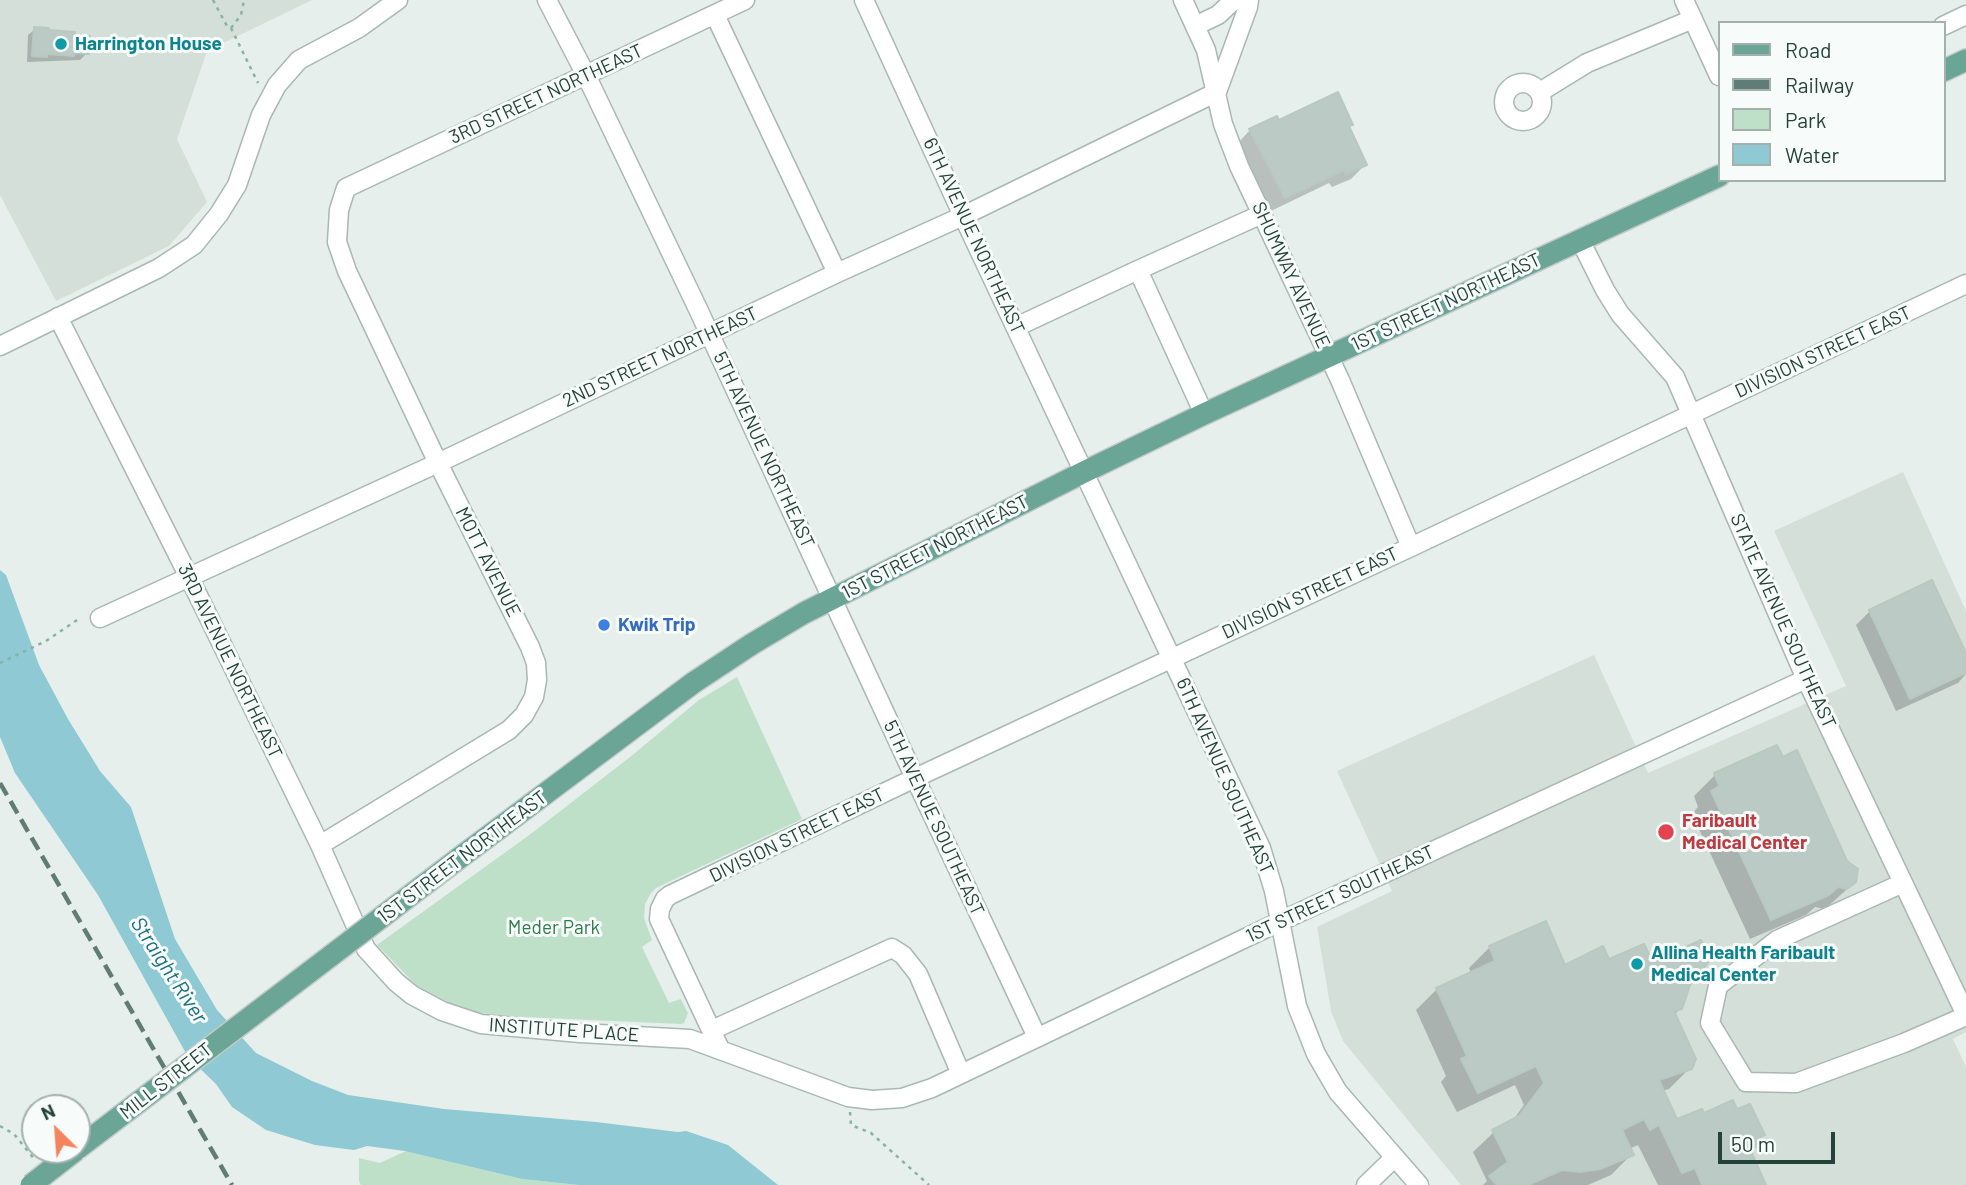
<!DOCTYPE html>
<style>
body{margin:0}
#map{position:relative;width:1966px;height:1185px;overflow:hidden;background:#e6efeb;font-family:Barlow,sans-serif}
canvas{display:block}
.legend{position:absolute;left:1718px;top:21px;width:228px;height:161px;box-sizing:border-box;background:#f7fbf9;border:2px solid #a3b1ad;margin:0;padding:9px 12px;list-style:none;font-size:21px;color:#24423a}
.legend li{display:flex;align-items:center;gap:14px;height:35px}
.legend b{width:35px;border:2px solid #a3b1ad}
.north{position:absolute;left:21px;top:1094px;width:70px;height:70px;box-sizing:border-box;background:#f7fbf9;border:2px solid #a3b1ad;border-radius:50%;rotate:335deg;font-size:19px;font-weight:700;line-height:28px;text-align:center;color:#24423a}
.north::after{content:'';display:block;margin:auto;width:24px;height:32px;background:#f4845f;clip-path:polygon(50% 0,100% 100%,50% 72%,0 100%)}
.scale{position:absolute;left:1718px;top:1132px;width:117px;height:32px;box-sizing:border-box;border:4px solid #24423a;border-top:0;padding-left:9px;font-size:21px;line-height:24px;white-space:nowrap;color:#24423a;-webkit-text-stroke:5px #f7fbf9;paint-order:stroke}
</style>
<div id="map">
<canvas width="1966" height="1185"></canvas>
<ul class="legend">
<li><b style="height:9px;background:#6aa596"></b>Road</li>
<li><b style="height:9px;background:#5f7d75"></b>Railway</li>
<li><b style="height:19px;background:#bfe0c8"></b>Park</li>
<li><b style="height:19px;background:#8ec9d4"></b>Water</li>
</ul>
<div class="north">N</div>
<div class="scale">50 m</div>
</div>
<script>
const ctx = document.querySelector('canvas').getContext('2d');
ctx.lineJoin = 'round';
function fill(path, color) {
  ctx.fillStyle = color;
  ctx.fill(path, 'evenodd');
}
function poly(rows) {
  const path = new Path2D();
  for (const r of rows) {
    if (r.length === 3) {
      path.moveTo(r[0] + r[2], r[1]);
      path.arc(r[0], r[1], r[2], 0, 2 * Math.PI);
      continue;
    }
    path.moveTo(r[0], r[1]);
    for (let i = 2; i < r.length; i += 2) path.lineTo(r[i], r[i + 1]);
  }
  return path;
}
function stroke(path, color, width, dash) {
  ctx.strokeStyle = color;
  ctx.lineWidth = width;
  ctx.lineCap = dash ? 'butt' : 'round';
  ctx.setLineDash(dash || []);
  ctx.stroke(path);
}
function write(font, color, halo, rows, align = 'center') {
  ctx.font = font + ' Barlow,sans-serif';
  ctx.lineWidth = 6;
  ctx.setLineDash([]);
  ctx.textBaseline = 'middle';
  ctx.strokeStyle = halo;
  ctx.fillStyle = color;
  for (const [text, x, y, turn = 0] of rows) {
    ctx.save();
    ctx.translate(x, y);
    ctx.rotate((+turn || 0) * Math.PI / 180);
    ctx.textAlign = isNaN(turn) ? turn : align;
    if (halo) ctx.strokeText(text, 0, 0);
    ctx.fillText(text, 0, 0);
    ctx.restore();
  }
}
fill(poly([
 [0,0,312,0,207,51,177,139,207,202,169,246,56,301,0,195],
 [1903,472,1966,611,1966,1032,1953,1039,1966,1067,1966,1185,1461,1185,1343,1041,1331,1011,1317,927,1392,891,1337,771,1594,655,1648,773,1846,686,1774,531]
]), '#d4dfda');
fill(poly([
 [737,677,802,819,656,888,651,893,645,904,644,918,652,940,642,947,669,1003,681,999,688,1013,684,1023,681,1024,500,1016,463,1010,417,986,377,945,532,833,630,757,699,700],
 [406,1151,522,1179,579,1185,361,1185,359,1181,359,1158,380,1163]
]), '#bfe0c8');
fill(poly([
 [0,570,6,575,39,665,68,719,100,771,131,807,175,939,217,1010,256,1053,312,1081,348,1095,444,1109,596,1122,678,1132,686,1131,728,1145,778,1185,579,1185,522,1179,405,1151,367,1146,354,1150,315,1145,266,1130,232,1107,216,1084,188,1057,98,895,15,773,0,737]
]), '#8ec9d4');
fill(poly([
 [35,29,74,37,87,53,80,60,27,62,28,35],
 [1278,122,1351,124,1348,127,1365,165,1351,179,1332,187,1329,183,1271,211,1237,144,1250,130],
 [1870,611,1966,657,1966,674,1958,683,1896,711,1856,625],
 [1715,775,1855,882,1825,909,1815,907,1806,915,1750,939,1692,814,1698,807,1694,796],
 [1490,947,1564,968,1609,961,1652,964,1689,984,1681,1008,1674,1015,1690,1068,1669,1089,1662,1091,1676,1122,1703,1116,1736,1111,1762,1135,1756,1142,1757,1146,1750,1153,1760,1185,1658,1185,1638,1145,1629,1149,1632,1154,1611,1175,1588,1185,1483,1185,1487,1181,1473,1152,1494,1132,1511,1123,1524,1105,1515,1085,1457,1112,1441,1082,1446,1076,1416,1010,1437,989,1471,973,1469,968]
]), '#0003');
const building = poly([
 [34,27,49,28,49,30,75,32,75,35,90,36,89,54,74,53,74,56,47,54,47,57,32,56,34,27],
 [1338,92,1353,125,1349,126,1367,165,1346,174,1344,170,1285,198,1249,129,1277,116,1279,120,1338,92],
 [1932,580,1966,653,1966,673,1910,699,1869,610,1932,580],
 [1777,745,1783,757,1797,750,1847,861,1858,869,1856,882,1847,889,1838,887,1829,895,1771,920,1711,791,1719,786,1714,773,1777,745],
 [1546,921,1565,965,1603,946,1609,959,1644,944,1653,962,1701,940,1711,959,1690,985,1682,1009,1674,1011,1696,1059,1692,1069,1659,1080,1677,1119,1702,1109,1704,1113,1733,1100,1737,1109,1750,1104,1765,1135,1756,1139,1759,1146,1750,1149,1766,1185,1702,1185,1695,1168,1682,1173,1659,1125,1650,1130,1644,1119,1622,1130,1634,1155,1600,1169,1580,1172,1562,1170,1528,1185,1497,1185,1489,1176,1508,1162,1492,1130,1519,1116,1544,1083,1536,1066,1478,1093,1461,1059,1467,1056,1436,988,1495,961,1489,946,1546,921]
]);
fill(building, '#bbcac4');
stroke(building, '#b8c9c2', 2);
const minor = poly([
 [547,0,586,75,698,309,915,778,1037,1037],
 [864,0,963,216,1261,848,1274,891,1297,1006,1316,1054,1338,1092,1419,1185],
 [1183,0,1206,50,1223,124,1239,166,1340,380,1411,547],
 [1684,0,1719,76],
 [715,15,837,273],
 [1195,26,1218,15,1234,0],
 [1943,26,1966,15],
 [1523,102,19],
 [1540,92,1587,63,1693,19],
 [1580,240,1605,290,1620,314,1675,377,1806,679,1966,1015],
 [58,317,189,577,320,845,366,949,396,982,412,995,442,1011,481,1024,580,1033,690,1039,848,1097,872,1100,902,1098,932,1088,1281,921,1806,679],
 [1016,327,1138,270],
 [0,346,159,268,194,245,219,214,237,185,261,115,277,85,299,60,359,28,398,0],
 [1204,414,1138,270,1262,214],
 [100,618,438,463,837,273,963,216,1217,92,1248,7,1249,0],
 [320,845,509,730,524,715,534,697,537,680,536,663,530,647,438,463,347,271,337,242,339,210,346,188,745,0],
 [1903,883,1777,940,1718,986,1710,1023,1746,1082,1796,1083,1904,1043,1966,1016],
 [712,1030,892,948,903,955,918,974,961,1074],
 [720,1049,659,919,660,909,665,899,670,895,915,778,1411,547,1966,284],
 [1366,1185,1394,1158]
]);
const major = poly([
 [1943,71,1966,60],
 [458,859,693,683,752,644,804,613,1084,472,1204,414,1719,176]
]);
stroke(minor, '#a8b8b2', 21);
stroke(major, '#c2cac8', 24);
stroke(poly([
 [213,0,227,26,231,28,241,15,244,0],
 [231,28,258,83],
 [0,663,46,641,77,620],
 [850,1112,851,1125,871,1133,929,1185],
 [0,1126,14,1134,35,1160]
]), '#86b3a5', 2.5, [3.5, 5]);
stroke(minor, '#fff', 18);
stroke(major, '#6aa596', 21);
stroke(poly([
 [0,783,232,1185]
]), '#5f7d75', 4.5, [14, 7]);
const majorBridge = poly([
 [77,1149,458,859],
 [31,1185,76,1150]
]);
stroke(majorBridge, '#c2cac8', 24, []);
stroke(majorBridge, '#6aa596', 21);
for (const [x, y, r, color] of [
 [61,44,7,"#0f9aa8"],
 [604,625,7,"#3f7fe0"],
 [1666,832,9,"#e0444e"],
 [1637,964,7,"#0f9aa8"]
]) {
  const dot = new Path2D();
  dot.arc(x, y, r, 0, 2 * Math.PI);
  ctx.fillStyle = color;
  ctx.fill(dot);
  stroke(dot, '#f7fbf9', 2.5);
}
write('bold 19px', '#0d838f', '#f7fbf9', [
 ["Harrington House",75,44],
 ["Allina Health Faribault",1651,953],
 ["Medical Center",1651,975]
], 'left');
write('19px', '#24423a', '#f7fbf9', [
 ["3RD STREET NORTHEAST",546,94,-25],
 ["6TH AVENUE NORTHEAST",974,236,65],
 ["SHUMWAY AVENUE",1291,275,65],
 ["1ST STREET NORTHEAST",1446,302,-25],
 ["DIVISION STREET EAST",1823,352,-25],
 ["2ND STREET NORTHEAST",660,357,-25],
 ["5TH AVENUE NORTHEAST",764,450,65],
 ["1ST STREET NORTHEAST",935,547,-27],
 ["MOTT AVENUE",488,562,63],
 ["DIVISION STREET EAST",1310,593,-25],
 ["STATE AVENUE SOUTHEAST",1783,621,66],
 ["3RD AVENUE NORTHEAST",230,661,64],
 ["6TH AVENUE SOUTHEAST",1225,776,66],
 ["5TH AVENUE SOUTHEAST",934,818,65],
 ["DIVISION STREET EAST",797,835,-26],
 ["1ST STREET NORTHEAST",462,857,-37],
 ["1ST STREET SOUTHEAST",1340,894,-25],
 ["INSTITUTE PLACE",564,1030,4],
 ["MILL STREET",166,1081,-38]
]);
write('bold 19px', '#366cbe', '#f7fbf9', [
 ["Kwik Trip",618,625]
], 'left');
write('bold 19px', '#be3a42', '#f7fbf9', [
 ["Faribault",1682,821],
 ["Medical Center",1682,843]
], 'left');
write('19px', '#2d7a4b', '#f7fbf9', [
 ["Meder Park",554,928]
]);
write('italic 21px', '#1c6f80', '#f7fbf9', [
 ["Straight River",169,970,57]
]);
</script>
